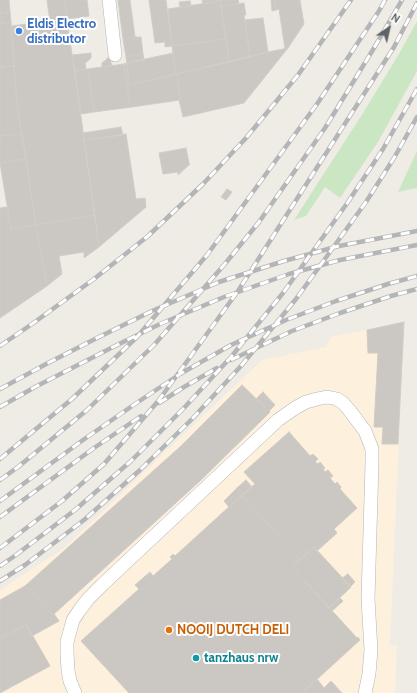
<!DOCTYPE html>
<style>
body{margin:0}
#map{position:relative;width:417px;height:693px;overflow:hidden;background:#efece6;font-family:Cabin,sans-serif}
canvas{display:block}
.north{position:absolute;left:369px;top:8px;width:40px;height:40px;-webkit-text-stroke:3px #fff;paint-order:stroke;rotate:34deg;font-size:11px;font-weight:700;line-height:16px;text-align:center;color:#5e6366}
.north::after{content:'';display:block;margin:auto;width:14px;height:18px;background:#5e6366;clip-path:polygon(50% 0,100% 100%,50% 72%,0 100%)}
</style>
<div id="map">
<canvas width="417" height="693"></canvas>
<div class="north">N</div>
</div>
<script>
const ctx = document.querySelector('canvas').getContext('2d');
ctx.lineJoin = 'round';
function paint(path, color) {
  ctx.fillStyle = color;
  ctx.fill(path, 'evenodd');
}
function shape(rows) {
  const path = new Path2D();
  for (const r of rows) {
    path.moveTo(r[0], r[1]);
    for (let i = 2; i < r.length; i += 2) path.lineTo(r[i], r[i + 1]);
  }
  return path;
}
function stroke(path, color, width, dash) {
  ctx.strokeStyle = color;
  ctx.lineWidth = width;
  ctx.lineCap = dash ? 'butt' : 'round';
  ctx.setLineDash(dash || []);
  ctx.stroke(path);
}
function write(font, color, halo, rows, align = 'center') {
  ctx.font = font + ' Cabin,sans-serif';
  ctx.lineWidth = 4;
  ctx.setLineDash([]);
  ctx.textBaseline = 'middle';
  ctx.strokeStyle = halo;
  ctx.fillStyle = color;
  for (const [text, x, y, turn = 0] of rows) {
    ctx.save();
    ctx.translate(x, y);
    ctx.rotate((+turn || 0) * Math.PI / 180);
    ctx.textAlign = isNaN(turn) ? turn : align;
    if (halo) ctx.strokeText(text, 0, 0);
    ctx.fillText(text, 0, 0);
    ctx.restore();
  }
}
paint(shape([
 [404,322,390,645,397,645,395,693,0,693,0,590,64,548,262,360,326,347,331,337]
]), '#fdf0dd');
paint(shape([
 [417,21,417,71,378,142,340,198,325,187,306,216,294,220,363,113,399,54],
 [417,151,417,188,398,192]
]), '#cae6c3');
const building = shape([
 [0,0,9,0,10,12,0,13,0,0],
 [47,0,65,0,67,19,50,22,47,0],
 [65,0,87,0,89,16,67,19,65,0],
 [118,0,130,0,135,37,123,39,118,0],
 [149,0,166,0,172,46,165,47,165,42,155,43,149,0],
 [202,0,220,0,220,1,203,4,202,0],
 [220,0,238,0,239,4,221,6,220,0],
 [271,0,275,0,276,10,272,11,271,0],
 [275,0,300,0,304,24,288,48,285,49,279,9,276,10,275,0],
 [190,1,191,6,180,7,179,2,190,1],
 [220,1,226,39,172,46,168,9,220,1],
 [244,3,246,15,244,15,250,57,229,62,221,6,244,3],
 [10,12,11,22,0,23,0,13,10,12],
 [263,18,268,52,250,57,245,20,263,18],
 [67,19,95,215,36,225,17,104,11,26,50,21,50,22,67,19],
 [11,22,14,66,0,67,0,23,11,22],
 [135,37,141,37,143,54,126,57,123,39,135,37],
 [226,39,229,62,176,74,172,46,226,39],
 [288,48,244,103,183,117,179,100,180,100,177,74,268,52,288,48],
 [91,53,91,58,88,61,85,63,86,69,75,71,72,55,91,53],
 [173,53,176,74,129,85,127,63,173,53],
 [143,54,144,60,127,63,126,57,143,54],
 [108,58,109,58,112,65,102,67,102,63,108,58],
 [127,63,129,85,177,74,180,100,132,107,129,99,124,64,127,63],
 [124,64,129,99,132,107,94,112,88,69,124,64],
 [14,66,17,104,22,134,0,136,0,67,14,66],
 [88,69,94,112,81,114,75,71,88,69],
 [121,127,123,135,84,140,83,133,121,127],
 [22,134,26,159,0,163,0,136,22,134],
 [126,134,136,199,145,198,146,207,99,247,84,140,126,134],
 [186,148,189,163,190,164,178,175,178,172,163,174,159,153,186,148],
 [26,159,36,225,11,229,0,163,26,159],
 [227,189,232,192,226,200,221,197,227,189],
 [7,207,11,229,36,225,47,286,0,318,0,208,7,207],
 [95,215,99,247,84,258,84,252,59,256,62,274,47,286,36,225,95,215],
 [404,322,398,444,382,444,383,427,374,427,378,353,368,353,367,330,404,322],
 [242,385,270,412,201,480,53,615,25,586,181,446,242,385],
 [263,392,275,405,269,411,256,399,263,392],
 [289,432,310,456,313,454,318,459,315,462,318,464,320,462,325,468,323,469,325,472,328,470,333,476,330,478,335,484,337,482,341,487,340,489,357,508,334,529,337,533,317,551,314,547,300,560,242,495,255,484,244,472,289,432],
 [246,480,252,487,243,495,237,488,246,480],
 [237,488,243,495,229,507,224,501,237,488],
 [242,495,300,560,292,567,357,638,358,637,360,640,302,693,129,693,81,641,139,589,135,585,150,572,153,576,172,559,170,557,173,554,175,556,242,495],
 [314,547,351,587,329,608,292,567,314,547],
 [348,574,355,582,350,587,342,578,348,574],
 [25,586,53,615,54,614,59,621,32,636,26,624,0,639,0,600,25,586],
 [340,598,343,601,332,611,329,608,340,598],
 [26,624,50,666,0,693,0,639,26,624],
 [317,679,324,688,331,681,342,693,302,693,317,679]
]);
paint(building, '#cbc7c3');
stroke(building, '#d4ccc4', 1);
const lane = shape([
 [109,0,115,55],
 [75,693,70,681,68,670,67,652,67,642,73,620,79,611,88,599,103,584,278,420,295,408,306,402,317,399,327,397,337,399,343,403,350,411,365,431,372,449,372,463,368,599,371,650,369,674,365,693]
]);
stroke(lane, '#b1b5b8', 14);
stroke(lane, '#fff', 13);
const rail = shape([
 [0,346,32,324,94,279,148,236,203,184,246,138,298,75,351,0],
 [231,360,292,331,340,313,391,296,417,289],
 [0,389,48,363,95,339,152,311,219,282,284,261,339,246,417,231],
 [159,403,184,387,217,368],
 [0,407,35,387,115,346,160,324,224,297,289,274,340,260,417,245],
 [0,459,72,399,137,337,207,255,317,104,379,11,385,0],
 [0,480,18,467,87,410,154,345,224,265,259,222,325,128,374,48,402,0],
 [0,501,83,440,135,404,180,374,231,345,286,320,336,301,388,284,417,276],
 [0,517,94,448,141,416],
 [0,548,62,501,104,464,159,400,238,291,394,47,417,3],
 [0,566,16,555,75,510,131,461,183,409,231,357,283,293,348,202,383,149,417,89],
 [0,581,25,565,84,520,140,470,192,419,241,366,296,299,366,202,394,158,417,117]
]);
stroke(rail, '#b4b5b6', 4.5);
stroke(rail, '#fff', 3, [9]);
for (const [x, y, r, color] of [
 [19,31,4,"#3f7fe0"],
 [169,630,4,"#e8710a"],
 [196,658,4,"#0f9aa8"]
]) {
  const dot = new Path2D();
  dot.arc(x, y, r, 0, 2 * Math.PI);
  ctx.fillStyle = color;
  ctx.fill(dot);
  stroke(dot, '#fff', 1.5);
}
write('bold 13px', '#366cbe', '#fff', [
 ["Eldis Electro",27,24],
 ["distributor",27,39]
], 'left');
write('bold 13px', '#c56008', '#fff', [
 ["NOOIJ DUTCH DELI",177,630]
], 'left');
write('bold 13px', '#0d838f', '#fff', [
 ["tanzhaus nrw",204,658]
], 'left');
</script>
